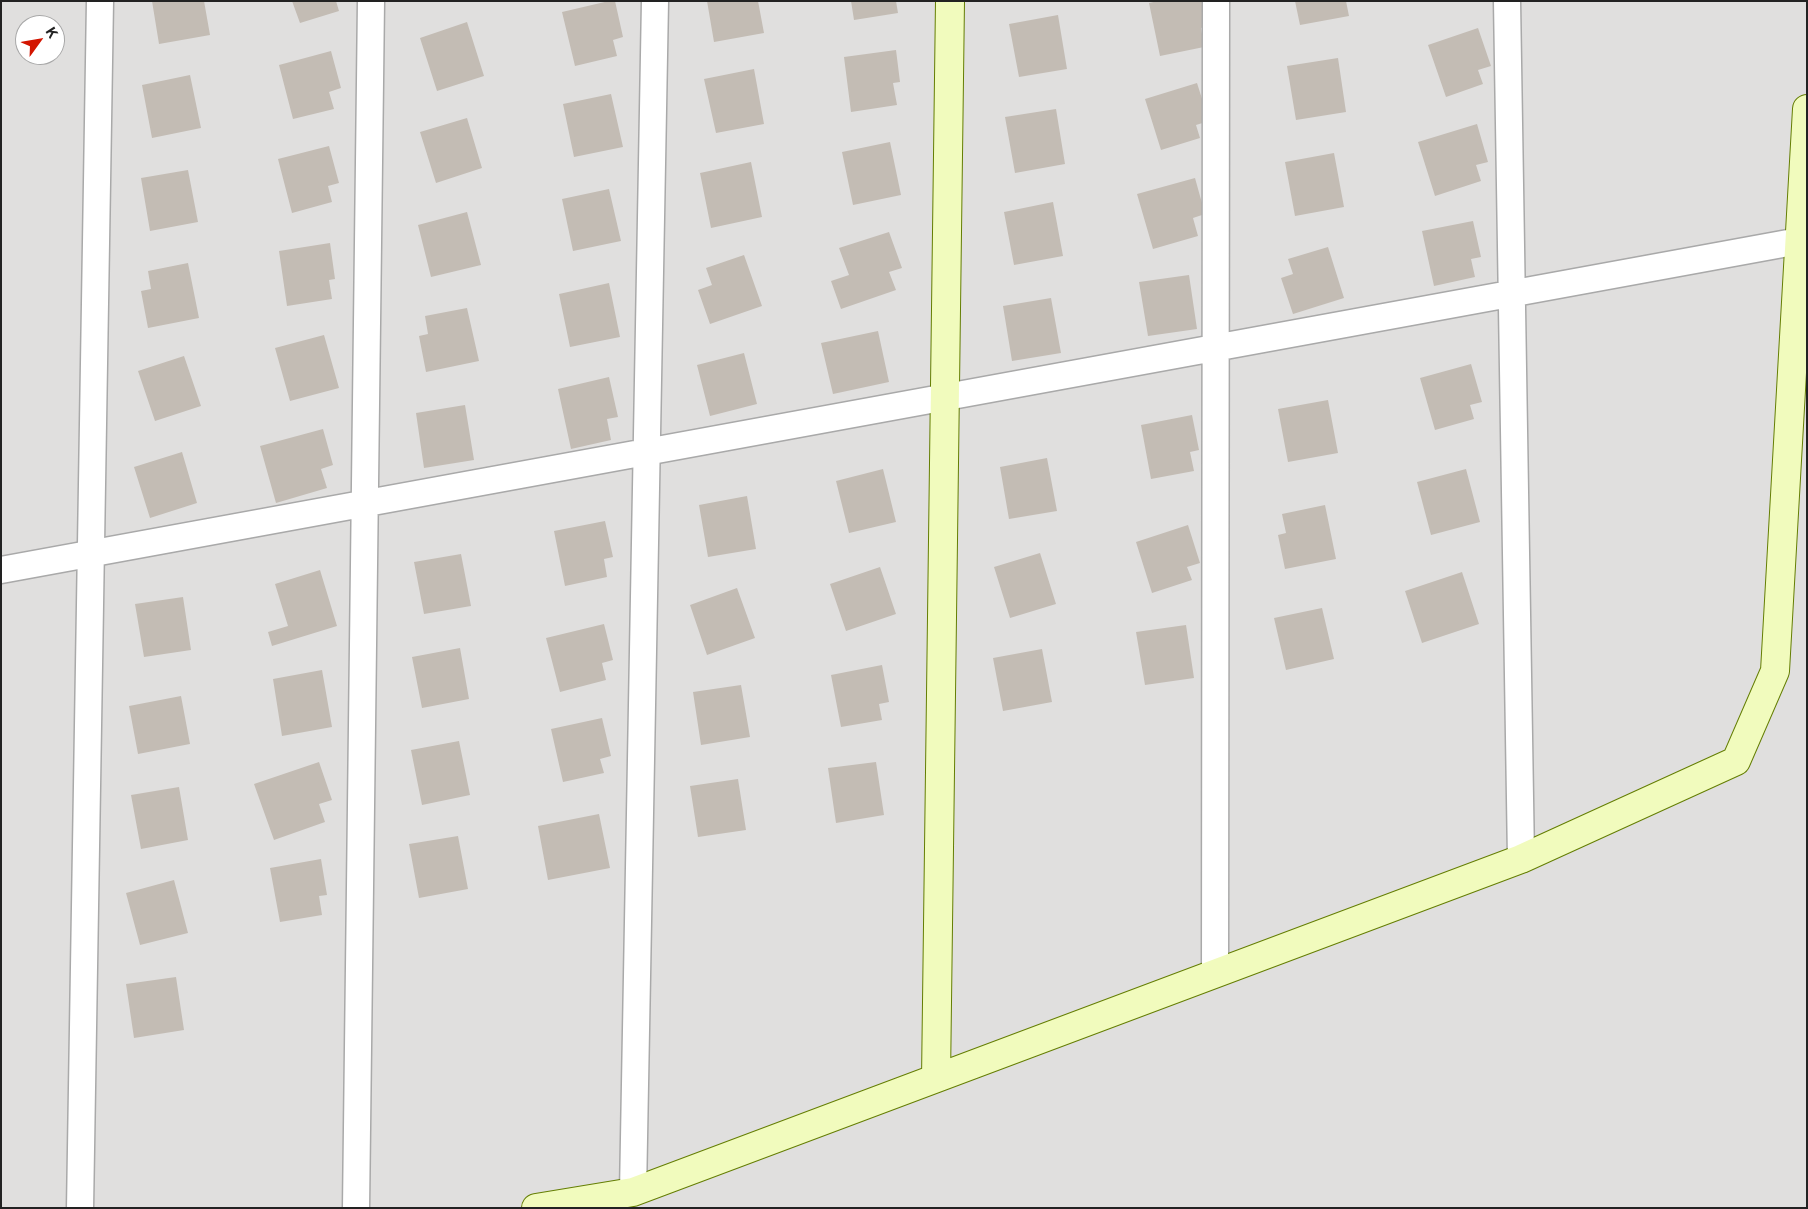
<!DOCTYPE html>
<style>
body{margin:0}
#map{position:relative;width:1808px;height:1209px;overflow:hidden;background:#f2f0e8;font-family:"Public Sans",sans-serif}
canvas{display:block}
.frame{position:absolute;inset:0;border:2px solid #222;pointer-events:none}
.north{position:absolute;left:15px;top:15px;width:50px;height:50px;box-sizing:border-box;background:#fff;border:1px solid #a7a7a7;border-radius:50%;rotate:58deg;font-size:14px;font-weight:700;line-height:20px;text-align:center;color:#222}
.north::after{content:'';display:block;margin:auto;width:18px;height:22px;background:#d31500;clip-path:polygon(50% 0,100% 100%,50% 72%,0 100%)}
</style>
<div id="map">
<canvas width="1808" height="1209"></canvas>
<div class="frame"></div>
<div class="north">K</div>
</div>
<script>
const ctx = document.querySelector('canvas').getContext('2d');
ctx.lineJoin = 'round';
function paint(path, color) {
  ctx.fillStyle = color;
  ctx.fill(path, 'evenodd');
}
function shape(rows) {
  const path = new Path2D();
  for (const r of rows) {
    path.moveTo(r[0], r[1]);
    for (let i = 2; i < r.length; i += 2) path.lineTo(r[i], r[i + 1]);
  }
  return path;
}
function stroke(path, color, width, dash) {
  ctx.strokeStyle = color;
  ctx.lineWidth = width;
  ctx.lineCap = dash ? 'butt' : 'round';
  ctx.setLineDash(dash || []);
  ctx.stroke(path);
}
paint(shape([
 [1,1,1807,1,1807,1208,1,1208],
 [25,25,55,25,55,55,25,55]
]), '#e0dfde');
paint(shape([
 [152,1,204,1,210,35,159,44],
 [292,1,336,1,339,11,300,23],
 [609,1,615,1,623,37,613,40,617,56,575,66,562,12],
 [707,1,758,1,764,33,714,42],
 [851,1,896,1,898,13,854,20],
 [1158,1,1203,1,1209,26,1201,28,1204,47,1160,56,1149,3],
 [1295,1,1346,1,1349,16,1300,25],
 [1058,15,1067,69,1019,77,1009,24],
 [467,22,484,76,437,91,420,38],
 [1478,28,1491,66,1478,70,1483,84,1446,97,1428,45],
 [896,50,900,82,893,83,897,105,851,112,844,57],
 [331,51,341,88,329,92,334,109,293,119,279,65],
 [1338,58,1346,112,1296,120,1287,66],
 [754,69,764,124,716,133,704,79],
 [190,75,201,128,152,138,142,85],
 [1197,83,1209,121,1196,125,1200,138,1161,150,1145,99],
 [611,94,623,147,574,157,563,104],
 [1056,109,1065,164,1015,173,1005,117],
 [467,118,482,168,436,183,420,132],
 [1477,124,1488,162,1476,165,1481,181,1435,196,1418,142],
 [890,142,901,195,853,205,842,152],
 [329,146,339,183,328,186,332,202,292,213,278,159],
 [1334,153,1344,207,1295,216,1285,162],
 [751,162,762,217,711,228,700,173],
 [188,170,198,222,150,231,141,178],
 [1195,178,1205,214,1193,218,1198,236,1153,249,1137,194],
 [609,189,621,241,573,251,562,199],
 [1053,202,1063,256,1014,265,1004,212],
 [467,212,481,265,431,277,418,225],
 [1473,221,1481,257,1471,259,1475,277,1434,286,1422,231],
 [889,232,902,268,889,272,896,290,841,309,831,281,849,275,839,248],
 [330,243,335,279,329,280,332,299,287,306,279,251],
 [1328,247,1344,298,1293,314,1281,278,1293,274,1288,259],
 [744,255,762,306,710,324,698,290,712,285,706,268],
 [188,263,199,318,148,328,141,291,151,289,148,271],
 [1189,275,1197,329,1148,336,1139,282],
 [609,283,620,337,570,347,559,294],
 [1051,298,1061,353,1012,361,1003,306],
 [467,308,479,361,426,372,419,336,428,334,425,316],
 [878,331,889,382,833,394,821,343],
 [324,335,339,388,290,401,275,348],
 [744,353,757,404,710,416,697,365],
 [184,356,201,406,155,421,138,371],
 [1471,364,1482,402,1470,405,1474,419,1435,430,1420,378],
 [609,377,618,417,607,419,611,440,571,449,558,389],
 [1328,400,1338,453,1288,462,1278,409],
 [465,405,474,460,424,468,416,413],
 [1192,415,1199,450,1190,452,1194,471,1151,479,1141,425],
 [323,429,333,465,321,469,327,488,276,503,260,446],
 [182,452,197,503,150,518,134,467],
 [1047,458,1057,511,1009,519,1000,467],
 [883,469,896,522,849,533,836,481],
 [1466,469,1480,522,1431,535,1417,482],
 [747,496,756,549,708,557,699,505],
 [1325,505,1336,559,1285,569,1278,535,1286,533,1282,514],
 [605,521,613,557,604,559,607,577,565,586,554,531],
 [1188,525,1200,563,1187,567,1192,580,1152,593,1136,542],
 [1040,553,1056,604,1010,618,994,567],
 [461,554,471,606,424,614,414,562],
 [880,567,896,614,846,631,830,584],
 [320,570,337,626,272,646,268,632,288,626,275,584],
 [1462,572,1479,624,1422,643,1405,591],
 [737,588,755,638,707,655,690,605],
 [183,597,191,650,144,657,135,604],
 [1322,608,1334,659,1286,670,1274,618],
 [604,624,613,660,602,663,606,680,560,692,546,638],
 [1186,625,1194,678,1145,685,1136,632],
 [460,648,469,699,422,708,412,657],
 [1042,649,1052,702,1003,711,993,658],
 [882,665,889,702,879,704,882,720,841,727,831,675],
 [322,670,332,727,282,736,273,679],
 [741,685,750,737,701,745,693,692],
 [181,696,190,744,138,754,129,706],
 [602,718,611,756,600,759,604,773,563,782,551,729],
 [459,741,470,795,422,805,411,750],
 [319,762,332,800,319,804,325,822,274,840,254,784],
 [876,762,884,815,836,823,828,768],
 [738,779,746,830,698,837,690,786],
 [179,787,188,840,141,849,131,795],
 [599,814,610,868,548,880,538,826],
 [458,836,468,889,419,898,409,844],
 [321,859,327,895,319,896,322,915,280,922,270,868],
 [174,880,188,933,140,945,126,893],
 [176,977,184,1030,134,1038,126,984]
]), '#c3bcb4');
const street = shape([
 [1507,1,1521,859],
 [1,570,1799,241],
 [1215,973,1216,1],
 [633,1192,655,1],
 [80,1208,100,1],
 [356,1208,371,1]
]);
const secondary = shape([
 [936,1078,950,1],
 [536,1208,633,1192,1521,859,1736,761,1775,671,1807,109]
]);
stroke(street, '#a9a9a9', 29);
stroke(secondary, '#647e03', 30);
stroke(street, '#fff', 26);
stroke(secondary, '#f1fbbd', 28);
</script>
